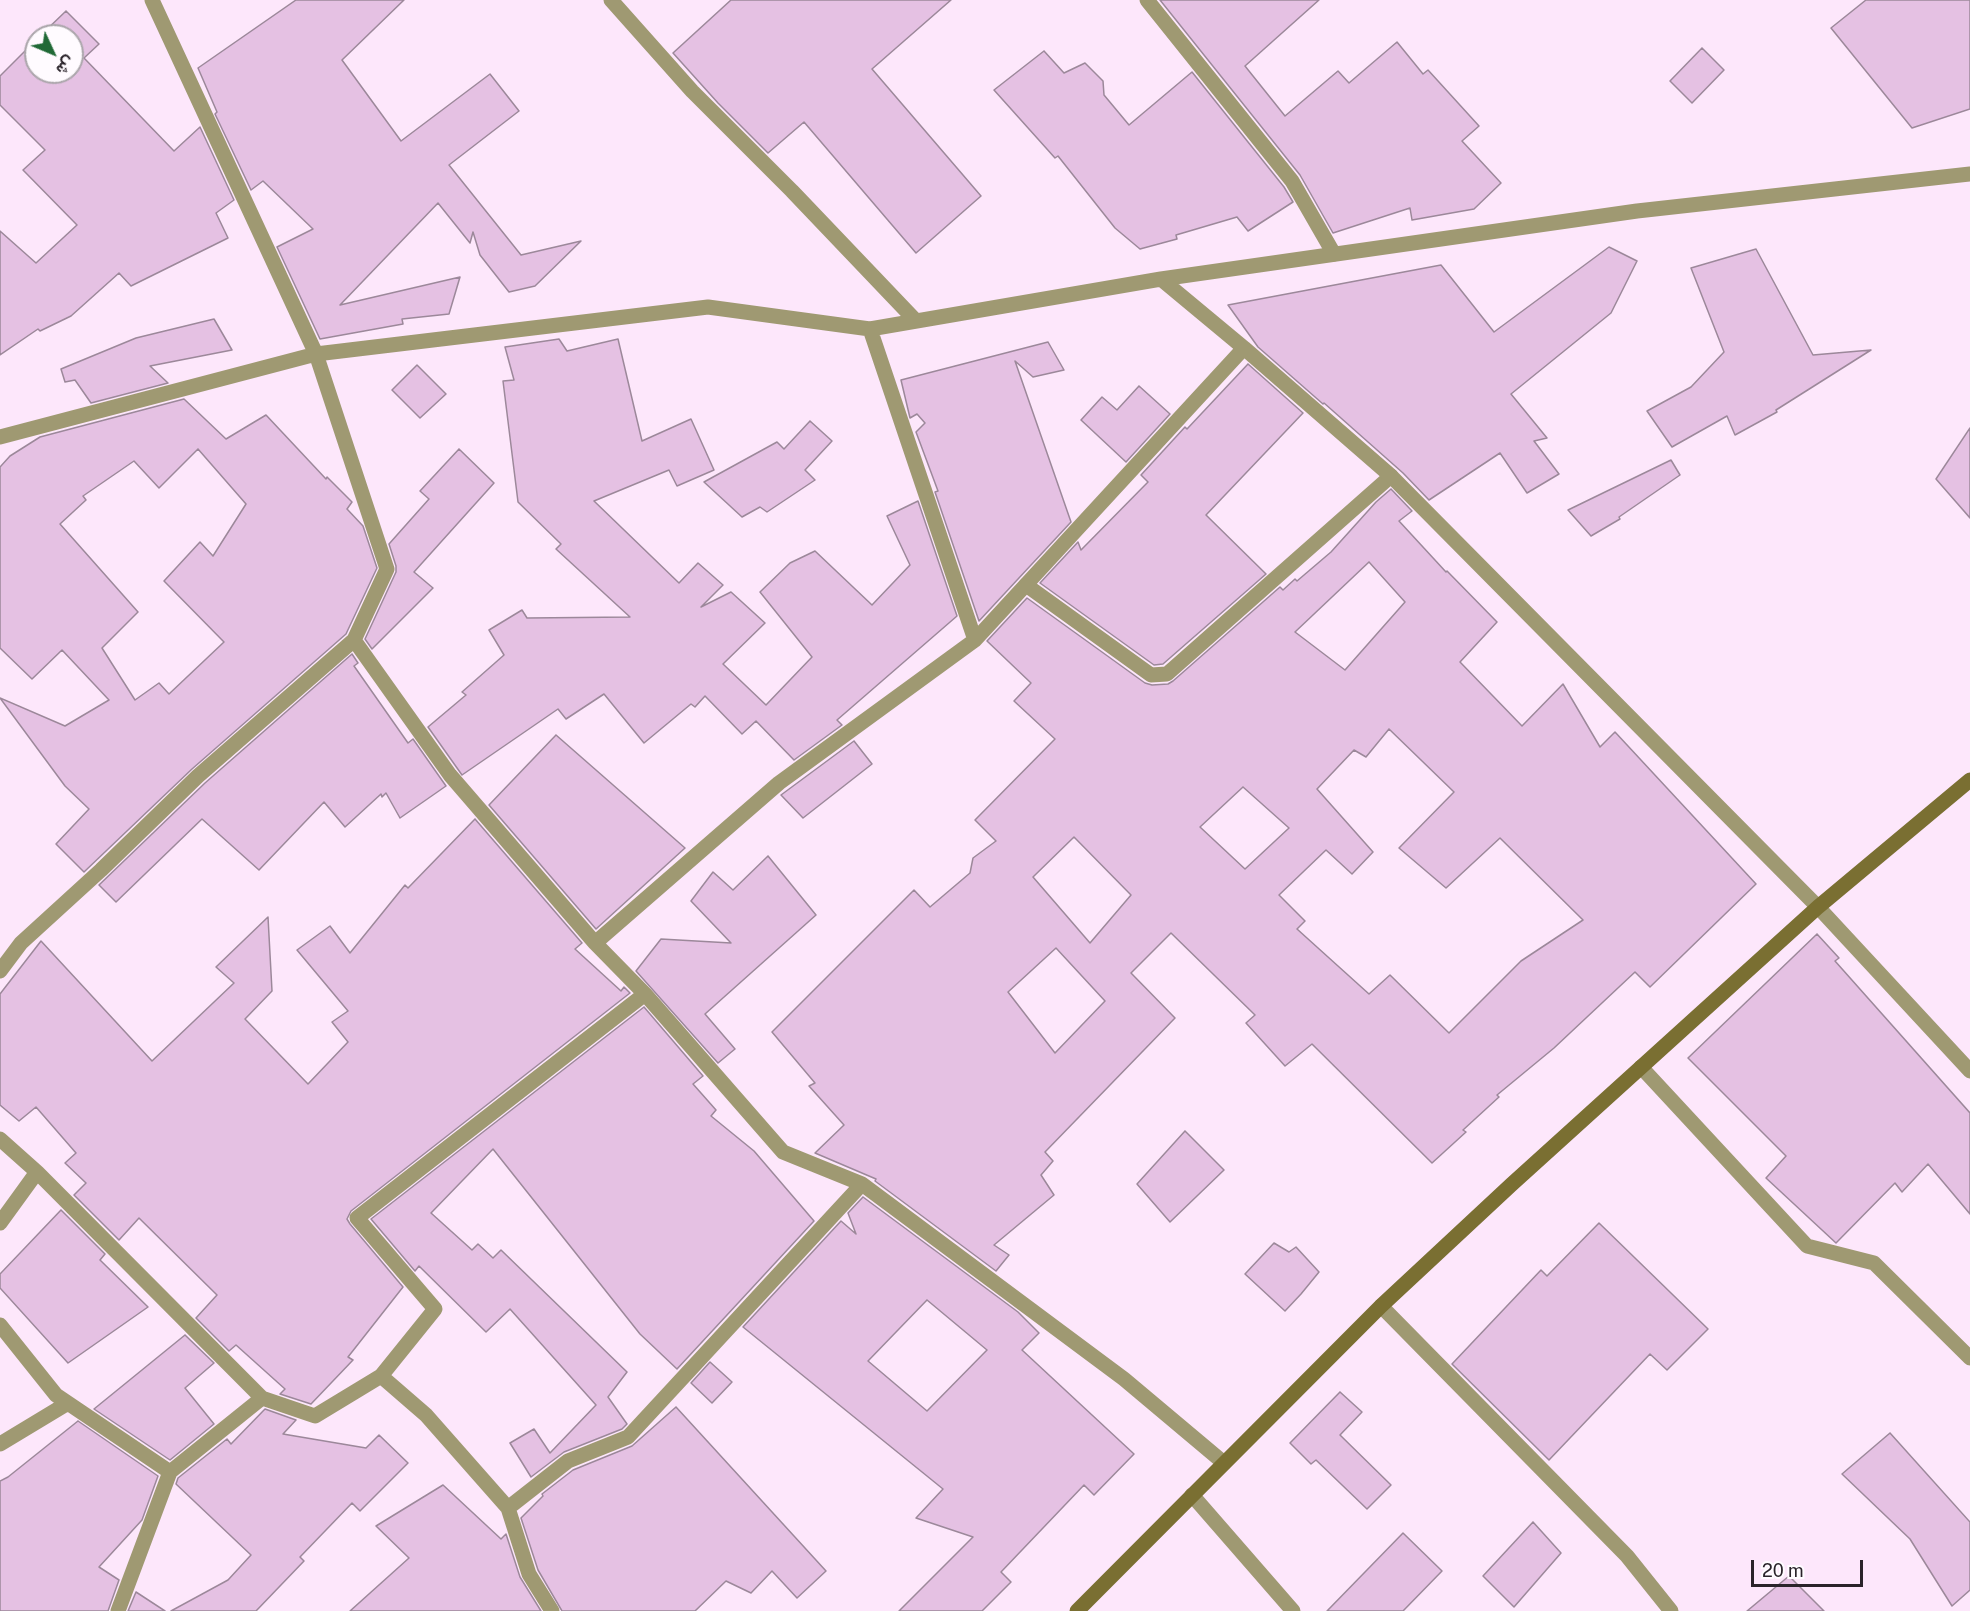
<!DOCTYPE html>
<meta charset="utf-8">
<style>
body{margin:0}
#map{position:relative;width:1970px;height:1611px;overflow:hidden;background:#fde7fb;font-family:"Public Sans",Vazirmatn,sans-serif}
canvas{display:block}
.north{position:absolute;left:24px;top:24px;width:60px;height:60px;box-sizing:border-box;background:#fffbff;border:2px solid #aaa5aa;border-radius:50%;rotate:134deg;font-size:16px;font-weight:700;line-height:24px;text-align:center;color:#2a232a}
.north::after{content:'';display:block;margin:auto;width:21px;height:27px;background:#206936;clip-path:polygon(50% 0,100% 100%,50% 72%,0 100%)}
.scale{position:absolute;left:1751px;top:1560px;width:112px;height:27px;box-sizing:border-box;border:3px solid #2a232a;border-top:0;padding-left:8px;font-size:18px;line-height:21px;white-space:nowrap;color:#2a232a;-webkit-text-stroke:4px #fffbff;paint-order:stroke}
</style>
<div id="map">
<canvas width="1970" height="1611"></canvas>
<div class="north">ش</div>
<div class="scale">20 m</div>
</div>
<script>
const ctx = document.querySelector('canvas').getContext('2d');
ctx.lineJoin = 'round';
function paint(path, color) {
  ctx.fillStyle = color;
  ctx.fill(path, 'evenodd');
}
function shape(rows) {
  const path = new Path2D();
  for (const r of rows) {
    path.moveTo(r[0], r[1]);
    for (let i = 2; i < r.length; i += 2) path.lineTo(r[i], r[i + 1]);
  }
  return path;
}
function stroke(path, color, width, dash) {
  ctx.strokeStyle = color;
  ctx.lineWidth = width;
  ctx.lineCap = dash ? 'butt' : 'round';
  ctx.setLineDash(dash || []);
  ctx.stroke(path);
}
const building = shape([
 [296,0,404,0,342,60,401,141,490,74,519,111,449,165,521,255,581,241,535,286,509,292,480,255,473,232,470,243,438,203,340,305,460,277,449,314,402,319,403,324,320,339,277,247,313,229,263,181,251,190,215,114,217,112,198,68,296,0],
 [731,0,951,0,872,69,981,196,916,253,804,122,768,153,718,103,673,53,731,0],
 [1160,0,1319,0,1245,66,1285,116,1338,71,1349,83,1397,42,1423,74,1428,70,1479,126,1462,141,1501,183,1474,209,1412,220,1410,208,1333,233,1300,175,1160,0],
 [1866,0,1970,0,1970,109,1912,128,1831,28,1866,0],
 [66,11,99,44,84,58,174,151,200,127,234,200,216,213,228,238,131,286,119,273,71,316,40,331,38,329,0,355,0,231,36,263,77,225,23,170,45,150,0,105,0,76,36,40,36,72,72,72,72,36,40,36,66,11],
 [1702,48,1724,70,1692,103,1670,81,1702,48],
 [1044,51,1064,73,1085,63,1103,81,1104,95,1129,125,1192,72,1284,187,1293,202,1248,231,1237,217,1176,235,1177,239,1140,249,1115,228,1058,156,1055,158,994,90,1044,51],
 [1609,247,1637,261,1611,313,1511,394,1547,438,1534,441,1559,474,1527,493,1500,453,1429,500,1403,473,1324,403,1323,404,1258,347,1228,305,1441,265,1494,332,1609,247],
 [1756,249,1813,355,1871,350,1776,410,1777,412,1735,435,1727,416,1672,447,1647,411,1691,387,1724,352,1691,268,1756,249],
 [214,319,232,350,150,366,168,383,91,403,75,380,65,382,61,369,136,338,214,319],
 [559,339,567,351,618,339,642,441,691,419,714,470,677,486,669,470,594,501,679,583,698,563,723,585,701,607,731,592,765,623,723,664,766,705,812,657,760,592,790,563,815,551,872,605,910,565,887,516,918,501,957,616,837,720,842,725,794,760,756,721,742,734,705,696,695,707,691,704,644,743,604,694,566,719,558,709,462,775,428,727,466,695,462,692,504,655,489,630,522,610,527,618,630,617,556,549,561,544,518,502,503,381,514,380,505,347,559,339],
 [1048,342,1064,370,1033,377,1015,361,1071,522,979,621,935,492,938,491,916,432,925,423,917,414,910,418,901,380,1048,342],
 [1248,364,1303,413,1206,515,1266,574,1163,664,1154,665,1040,583,1078,542,1081,550,1148,482,1141,475,1185,427,1187,429,1248,364],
 [417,365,446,394,420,418,392,390,417,365],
 [1139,386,1170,414,1126,462,1081,420,1102,397,1117,410,1139,386],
 [184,399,226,439,266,415,326,479,327,477,352,502,347,509,363,526,377,568,346,634,192,769,84,872,56,844,89,809,65,786,0,698,65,726,109,700,62,650,32,679,0,648,0,467,10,456,40,437,184,399],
 [198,449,246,504,213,556,200,542,164,581,224,642,169,694,159,683,135,700,102,648,138,612,60,524,86,500,83,496,134,461,159,488,198,449],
 [810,421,832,441,805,470,815,480,767,512,760,507,742,517,704,482,777,442,784,449,810,421],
 [1970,428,1970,518,1936,479,1970,428],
 [459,449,494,483,414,572,433,588,372,649,365,639,396,572,396,566,389,544,429,499,420,491,459,449],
 [1671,460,1680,475,1619,517,1620,519,1591,536,1568,510,1671,460],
 [1391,489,1412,511,1399,521,1446,572,1447,571,1497,622,1460,662,1522,726,1563,684,1600,747,1615,732,1756,884,1650,987,1635,972,1554,1048,1497,1095,1499,1097,1463,1130,1466,1132,1432,1163,1312,1044,1285,1066,1246,1023,1255,1015,1171,933,1131,973,1175,1018,1045,1152,1053,1161,1041,1175,1054,1195,994,1245,1009,1255,996,1271,875,1181,876,1179,815,1153,844,1125,809,1086,815,1083,772,1032,914,890,930,907,970,873,973,858,996,841,975,820,1055,739,1014,701,1031,683,987,641,1027,598,1145,683,1152,685,1168,684,1173,681,1280,587,1283,590,1295,579,1297,581,1331,552,1376,502,1391,489],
 [1369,562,1405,602,1345,670,1295,632,1369,562],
 [1389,729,1454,792,1399,848,1446,888,1500,838,1583,920,1521,961,1449,1033,1390,975,1369,994,1297,929,1305,921,1279,895,1326,850,1352,874,1373,852,1317,789,1354,750,1366,757,1389,729],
 [1243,787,1289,828,1245,869,1200,827,1243,787],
 [1074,837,1131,895,1090,943,1033,877,1074,837],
 [1056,948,1105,1001,1055,1053,1008,992,1056,948],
 [352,654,358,663,354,666,408,743,413,739,446,786,400,818,386,793,382,797,381,794,345,827,324,802,259,870,202,819,116,902,99,885,205,783,352,654],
 [556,735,685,848,596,929,489,805,556,735],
 [854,741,872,764,803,818,781,795,854,741],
 [475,819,582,943,575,949,621,991,624,987,630,993,351,1211,347,1219,350,1224,403,1287,348,1357,353,1360,311,1404,280,1394,285,1389,236,1345,229,1351,196,1318,217,1295,139,1218,119,1240,74,1195,86,1183,65,1163,76,1153,36,1107,19,1121,0,1105,0,994,41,941,152,1061,234,983,216,967,268,917,272,991,245,1019,308,1084,348,1042,332,1022,348,1011,297,950,330,926,350,953,405,885,408,888,475,819],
 [768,856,816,915,705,1014,735,1049,718,1063,636,971,661,939,731,943,691,901,713,872,733,890,768,856],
 [1817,934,1839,958,1835,961,1970,1113,1970,1214,1928,1164,1902,1192,1895,1183,1836,1243,1766,1178,1786,1156,1688,1058,1817,934],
 [644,1007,703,1076,693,1084,716,1110,711,1116,754,1151,814,1221,677,1369,640,1334,493,1149,431,1213,472,1250,478,1244,493,1258,501,1250,627,1372,608,1397,627,1424,622,1429,564,1452,531,1477,510,1443,534,1429,550,1453,596,1405,510,1309,486,1332,419,1266,415,1271,371,1219,644,1007],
 [1185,1131,1224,1170,1170,1222,1137,1184,1185,1131],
 [863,1197,1018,1312,1039,1333,1022,1350,1134,1454,1094,1495,1084,1485,1001,1572,1011,1582,982,1611,899,1611,973,1537,916,1518,943,1489,743,1327,841,1221,856,1234,848,1213,863,1197],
 [927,1300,987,1350,927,1411,868,1361,927,1300],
 [61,1210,105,1254,100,1260,148,1307,68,1363,0,1288,0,1274,61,1210],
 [1599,1223,1708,1329,1667,1370,1650,1354,1549,1460,1452,1364,1541,1270,1547,1276,1599,1223],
 [1274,1243,1289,1252,1296,1247,1319,1272,1301,1294,1285,1311,1245,1274,1274,1243],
 [185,1335,214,1363,185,1388,214,1424,170,1460,94,1409,185,1335],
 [710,1362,732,1382,712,1403,691,1383,710,1362],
 [1340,1392,1362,1412,1340,1435,1391,1485,1367,1509,1316,1460,1311,1464,1290,1443,1340,1392],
 [676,1407,826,1571,797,1598,772,1571,751,1593,726,1581,695,1611,562,1611,538,1570,521,1518,543,1496,542,1494,573,1470,632,1446,676,1407],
 [265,1409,296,1420,283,1434,366,1448,379,1435,408,1463,360,1511,352,1503,300,1557,304,1561,256,1611,171,1611,228,1580,251,1555,176,1484,178,1478,227,1439,231,1444,265,1409],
 [78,1421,158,1476,142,1520,99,1567,119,1580,108,1611,0,1611,0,1481,8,1477,78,1421],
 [1890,1433,1970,1522,1970,1590,1952,1606,1910,1539,1842,1474,1890,1433],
 [443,1485,501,1539,506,1534,520,1577,541,1611,350,1611,409,1558,376,1526,443,1485],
 [1533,1522,1561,1553,1514,1607,1483,1576,1533,1522],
 [1403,1533,1442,1571,1403,1611,1327,1611,1403,1533],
 [1789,1576,1824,1611,1747,1611,1789,1576],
 [136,1592,165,1611,128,1611,136,1592]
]);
paint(building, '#e5c1e3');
stroke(building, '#9c889a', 1.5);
stroke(shape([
 [1147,0,1292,181,1334,254],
 [1026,585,1151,675,1167,674,1391,476]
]), '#9f9972', 15);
stroke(shape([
 [152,0,316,354,387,569,354,640,450,775,595,943,645,994,783,1152,862,1184,1124,1379,1224,1463],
 [611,0,692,91,792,191,916,321],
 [1161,279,1244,348,1391,476,1818,907,1970,1071],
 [870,329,975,640],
 [0,437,316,354,708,307,870,329,1161,279,1637,211,1970,174],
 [595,943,779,783,975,640,1244,348],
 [0,971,21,943,101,870,198,776,354,640],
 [1641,1067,1807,1246,1874,1263,1970,1358],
 [0,1139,37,1172,262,1398,315,1416,381,1376,426,1415,508,1508,529,1574,552,1611],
 [0,1223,37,1172],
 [1381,1306,1627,1556,1671,1611],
 [0,1325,56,1395,170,1472,262,1398],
 [381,1376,435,1309,357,1218,645,994],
 [0,1444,68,1403],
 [1192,1495,1293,1611],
 [508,1508,568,1461,628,1437,862,1184],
 [118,1611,170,1472]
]), '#9f9972', 15);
stroke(shape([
 [1077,1611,1381,1306,1512,1184,1818,907,1970,780]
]), '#7a6f32', 15);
</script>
